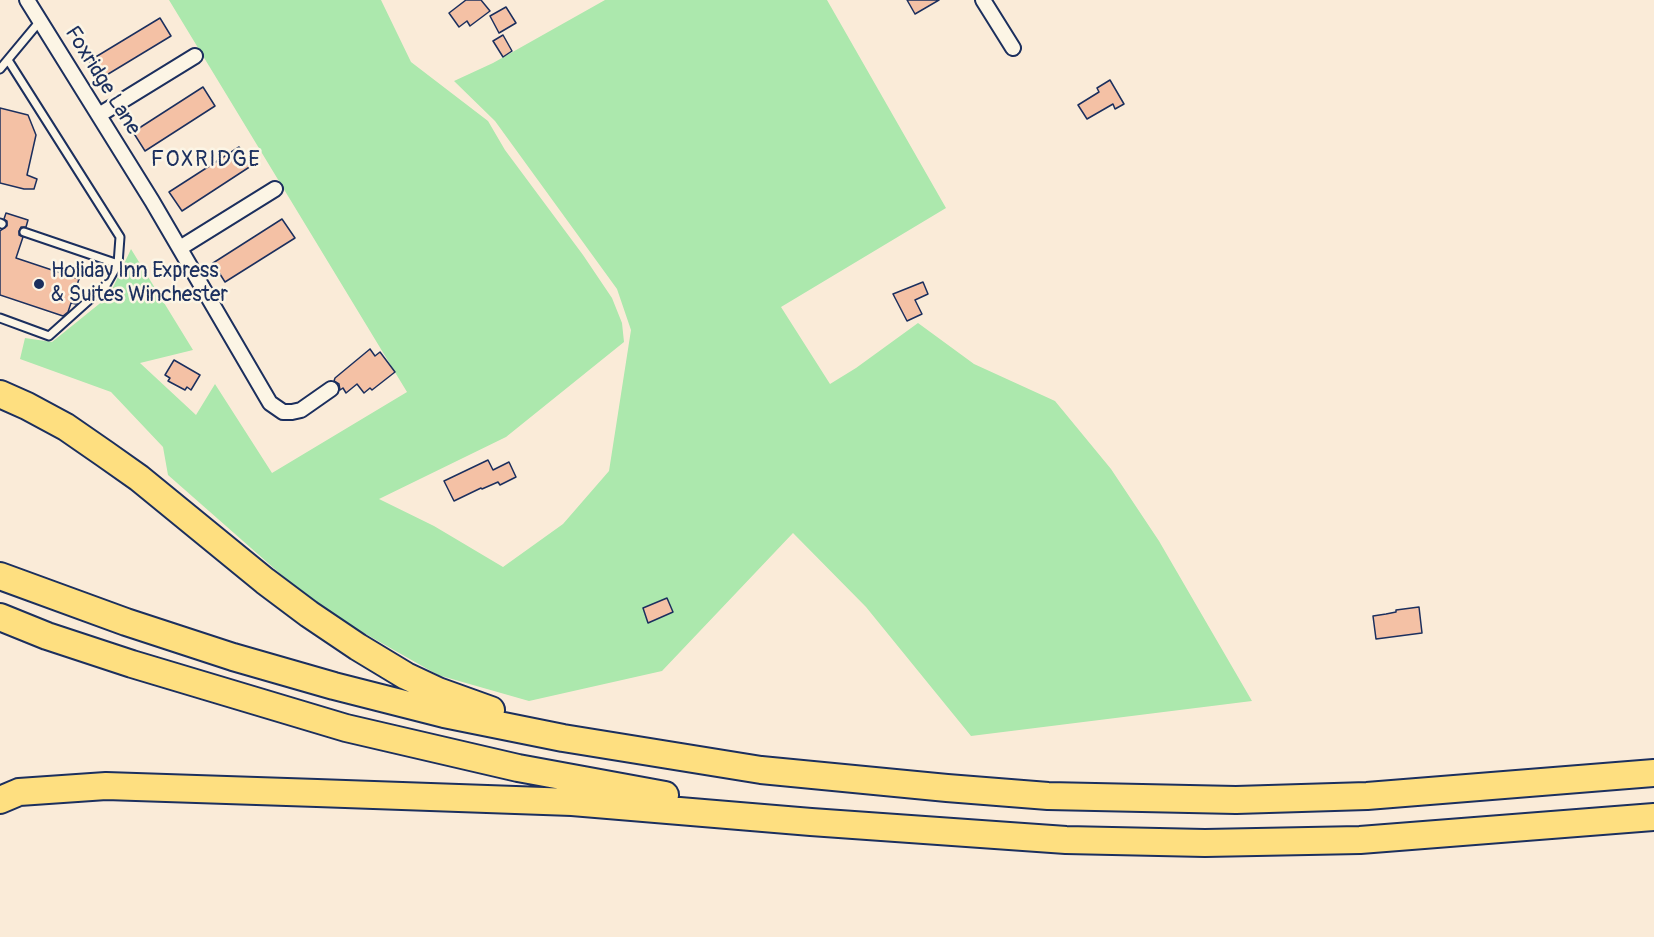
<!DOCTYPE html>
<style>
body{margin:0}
canvas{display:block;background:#faebd8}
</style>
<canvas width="1654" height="937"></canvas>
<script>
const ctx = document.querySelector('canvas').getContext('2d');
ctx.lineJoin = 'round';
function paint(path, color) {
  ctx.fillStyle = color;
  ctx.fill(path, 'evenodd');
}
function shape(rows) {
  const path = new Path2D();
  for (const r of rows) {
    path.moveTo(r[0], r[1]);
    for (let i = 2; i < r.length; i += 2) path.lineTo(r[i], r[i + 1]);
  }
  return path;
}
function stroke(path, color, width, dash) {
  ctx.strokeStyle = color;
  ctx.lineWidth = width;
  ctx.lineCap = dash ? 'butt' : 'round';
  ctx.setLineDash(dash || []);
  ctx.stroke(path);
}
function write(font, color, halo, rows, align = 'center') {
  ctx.font = font + ' Pangolin,sans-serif';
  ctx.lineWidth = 5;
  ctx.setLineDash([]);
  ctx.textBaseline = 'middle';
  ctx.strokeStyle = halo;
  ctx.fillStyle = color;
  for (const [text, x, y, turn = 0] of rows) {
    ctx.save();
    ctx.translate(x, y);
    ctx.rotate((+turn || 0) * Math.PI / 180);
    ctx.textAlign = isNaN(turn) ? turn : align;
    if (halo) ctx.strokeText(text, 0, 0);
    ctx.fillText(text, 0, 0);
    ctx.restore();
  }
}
paint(shape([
 [169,0,381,0,411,62,488,121,505,150,583,255,612,298,622,323,624,342,506,437,379,499,434,526,503,567,563,524,609,471,631,330,617,289,495,121,454,81,493,63,605,0,827,0,946,208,781,307,830,384,856,368,918,323,974,364,1055,401,1111,469,1159,541,1252,701,971,736,866,607,793,533,662,671,529,701,438,675,318,607,168,475,163,447,111,392,20,359,25,338,52,342,109,296,131,249,193,350,140,363,196,415,215,384,272,473,407,392]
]), '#ace8ad');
const building = shape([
 [466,0,481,0,490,11,470,26,467,21,459,27,449,13,466,0],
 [907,0,939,0,915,14,907,0],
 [506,7,516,23,499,33,490,16,506,7],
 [160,18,171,36,100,79,89,61,160,18],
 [503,35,512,51,503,57,493,41,503,35],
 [1110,80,1124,104,1115,109,1113,104,1087,119,1078,105,1099,92,1097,88,1110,80],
 [203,87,215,106,145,151,133,132,203,87],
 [0,108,28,115,36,135,27,175,37,179,34,189,24,189,0,183,0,108],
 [239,147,251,166,182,211,169,192,239,147],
 [6,213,28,220,26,227,21,227,19,231,19,235,23,237,16,258,79,279,76,288,86,292,84,297,76,304,71,303,68,312,63,316,0,295,0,231,7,226,7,221,4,219,6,213],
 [282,219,295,238,225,282,213,263,282,219],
 [923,282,928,294,915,300,922,314,907,321,893,294,923,282],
 [370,349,375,356,380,352,395,372,372,390,370,388,364,393,357,384,346,393,343,388,340,390,339,384,334,381,335,378,370,349],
 [174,360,200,375,191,390,187,387,185,390,168,381,170,378,165,375,174,360],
 [488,460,493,470,509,462,516,477,500,485,498,482,482,489,481,488,454,501,444,481,488,460],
 [667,598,673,612,648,623,643,608,667,598],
 [1419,607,1422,633,1376,639,1373,616,1386,614,1396,612,1396,610,1419,607]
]);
paint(building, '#f4c1a5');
stroke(building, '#1b2f5e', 1.5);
const service = shape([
 [0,69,40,21],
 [0,223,2,224],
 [24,232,118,264],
 [0,318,49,336,106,285,118,264,120,237,8,60]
]);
const minor = shape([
 [27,0,152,201,270,403,283,412,292,412,301,410,331,389],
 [983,0,1013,48],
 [99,115,195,56],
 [180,248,275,189]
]);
const motorway = shape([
 [0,394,27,406,66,427,105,454,139,478,265,581,309,614,358,647,406,676,438,691,491,710],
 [0,576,126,622,233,657,334,686,444,714,563,738,761,770,947,788,1048,796,1236,800,1367,796,1654,773],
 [0,617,47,636,132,664,346,728,518,768,665,795],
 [0,800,19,792,106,786,317,793,572,802,811,822,1066,840,1205,843,1360,840,1654,817]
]);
stroke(service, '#1b2f5e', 11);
stroke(minor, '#1b2f5e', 18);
stroke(motorway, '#1b2f5e', 30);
stroke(service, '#fcf5e5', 7);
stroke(minor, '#fcf5e5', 14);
stroke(motorway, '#fedf80', 26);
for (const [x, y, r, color] of [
 [39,284,6,"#1b2f5e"]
]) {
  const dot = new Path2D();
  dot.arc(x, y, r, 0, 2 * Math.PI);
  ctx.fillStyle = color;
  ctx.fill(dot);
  stroke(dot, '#fcf5e5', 2);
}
write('21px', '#1b2f5e', '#fcf5e5', [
 ["Foxridge Lane",102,81,58]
]);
write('21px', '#1b2f5e', '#fcf5e5', [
 ["Holiday Inn Express",51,272],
 ["& Suites Winchester",51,296]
], 'left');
ctx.letterSpacing = '1.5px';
write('22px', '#1b2f5e', '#fcf5e5', [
 ["FOXRIDGE",206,160]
]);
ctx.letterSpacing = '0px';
</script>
